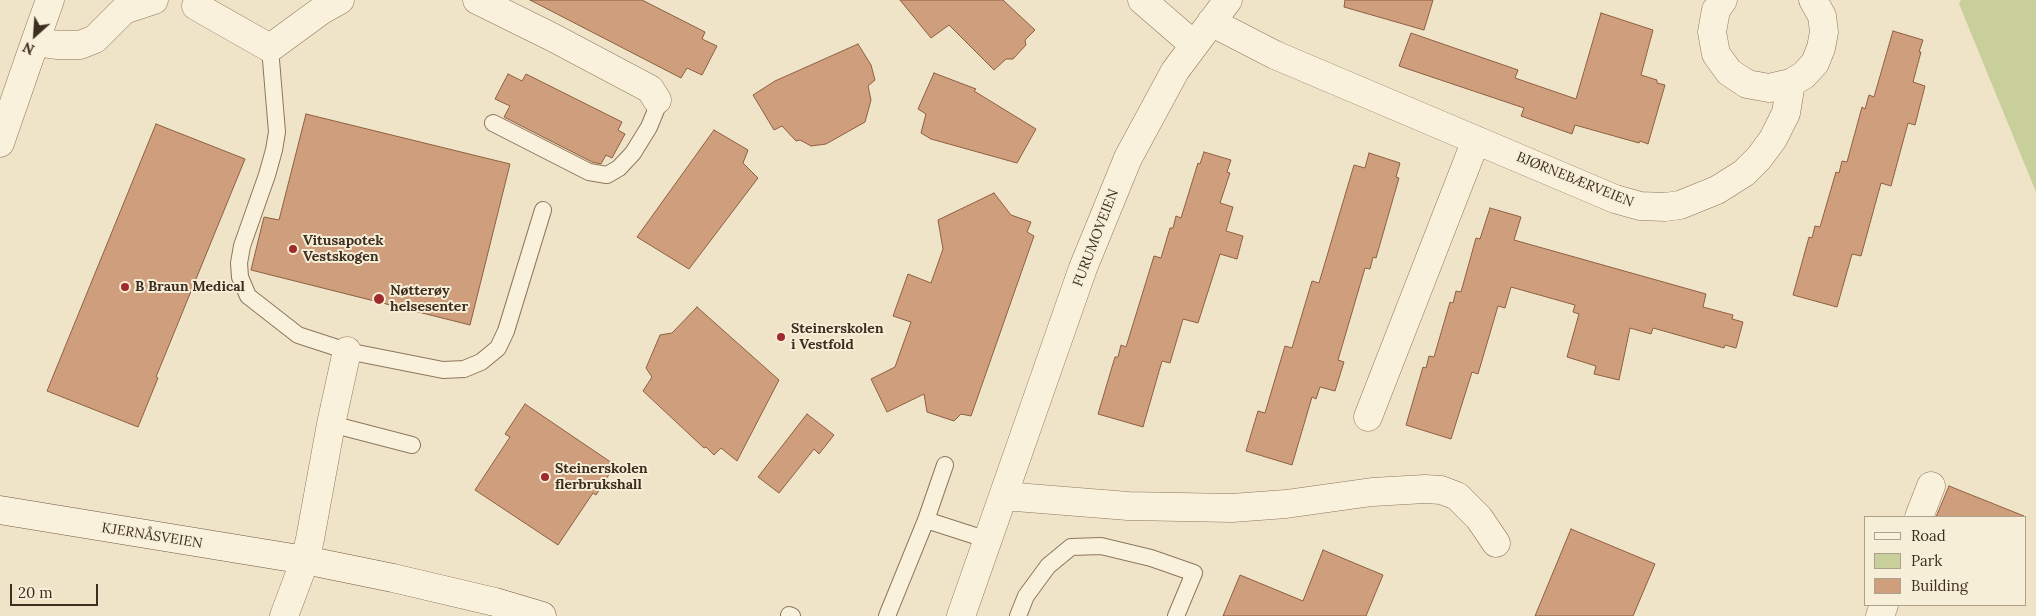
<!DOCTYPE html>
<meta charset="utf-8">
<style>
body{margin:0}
#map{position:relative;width:2036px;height:616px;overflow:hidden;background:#f0e4c8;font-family:Lora,serif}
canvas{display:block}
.legend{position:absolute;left:1864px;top:516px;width:162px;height:90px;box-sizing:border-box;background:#f7eed8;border:1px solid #ada18e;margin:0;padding:6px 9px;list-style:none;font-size:15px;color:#3d2e20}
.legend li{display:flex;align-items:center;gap:10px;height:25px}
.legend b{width:25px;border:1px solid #ada18e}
.north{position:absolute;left:10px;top:10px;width:50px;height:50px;-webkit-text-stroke:4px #f7eed8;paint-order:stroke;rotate:206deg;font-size:14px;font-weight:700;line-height:20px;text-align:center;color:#3d2e20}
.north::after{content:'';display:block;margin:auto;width:18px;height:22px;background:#3d2e20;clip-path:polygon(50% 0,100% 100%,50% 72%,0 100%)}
.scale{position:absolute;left:10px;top:584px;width:88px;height:22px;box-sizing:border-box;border:2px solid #3d2e20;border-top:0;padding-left:6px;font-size:15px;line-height:18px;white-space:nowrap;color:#3d2e20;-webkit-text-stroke:4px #f7eed8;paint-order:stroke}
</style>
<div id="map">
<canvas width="2036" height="616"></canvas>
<ul class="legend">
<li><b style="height:6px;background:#faf1dc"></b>Road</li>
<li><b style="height:14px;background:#c9cf9b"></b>Park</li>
<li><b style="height:14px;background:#cf9f7d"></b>Building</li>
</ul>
<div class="north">N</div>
<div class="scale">20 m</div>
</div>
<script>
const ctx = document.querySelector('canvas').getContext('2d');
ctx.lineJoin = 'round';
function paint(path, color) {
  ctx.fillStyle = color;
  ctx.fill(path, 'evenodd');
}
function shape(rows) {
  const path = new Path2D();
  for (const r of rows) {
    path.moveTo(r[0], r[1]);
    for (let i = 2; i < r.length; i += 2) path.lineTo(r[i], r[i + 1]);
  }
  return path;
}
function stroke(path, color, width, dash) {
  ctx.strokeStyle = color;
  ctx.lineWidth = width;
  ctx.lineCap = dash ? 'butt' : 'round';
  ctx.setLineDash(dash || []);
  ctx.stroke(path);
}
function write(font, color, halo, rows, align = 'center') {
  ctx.font = font + ' Lora,serif';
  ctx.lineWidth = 4;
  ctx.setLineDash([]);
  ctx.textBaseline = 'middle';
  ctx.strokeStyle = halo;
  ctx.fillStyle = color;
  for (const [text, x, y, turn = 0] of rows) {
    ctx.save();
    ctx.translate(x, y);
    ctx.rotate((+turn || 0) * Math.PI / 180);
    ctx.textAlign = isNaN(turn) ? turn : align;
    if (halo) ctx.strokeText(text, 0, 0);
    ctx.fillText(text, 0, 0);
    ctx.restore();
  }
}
paint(shape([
 [1961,0,2036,0,2036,192,1959,4]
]), '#c9cf9b');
const building = shape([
 [530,0,642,0,705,32,702,39,717,46,702,75,687,68,681,78,530,0],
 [900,0,1003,0,1035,30,1025,40,1026,45,1013,59,1006,59,994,70,949,25,931,38,900,0],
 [1345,0,1433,0,1424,30,1344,7,1345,0],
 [1601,13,1653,30,1641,75,1657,80,1657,83,1665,85,1648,144,1640,141,1639,143,1575,125,1572,134,1521,116,1524,108,1399,66,1411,33,1518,70,1515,78,1576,99,1601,13],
 [1893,31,1923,40,1919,52,1921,52,1913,82,1925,86,1915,125,1908,123,1891,186,1881,183,1861,256,1852,254,1837,307,1793,295,1809,237,1812,238,1815,226,1820,227,1836,172,1839,173,1842,161,1847,162,1862,107,1865,109,1869,95,1874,97,1893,31],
 [858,44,871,65,875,80,868,86,871,100,865,122,826,144,811,146,800,140,796,141,782,126,774,130,753,95,775,81,858,44],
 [934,73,976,89,974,91,1036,129,1017,163,931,139,921,133,926,114,918,109,934,73],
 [508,74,522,81,526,74,622,122,618,130,625,134,612,158,606,155,601,164,592,162,504,117,510,106,495,99,508,74],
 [306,114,510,164,470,325,251,270,264,217,279,220,306,114],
 [156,124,245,159,156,377,158,378,138,427,47,391,156,124],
 [714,130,748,150,743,163,758,178,689,269,637,237,714,130],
 [1204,152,1231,160,1227,172,1230,173,1220,203,1233,207,1226,231,1243,236,1237,259,1220,254,1198,323,1183,319,1170,363,1162,361,1143,427,1098,414,1115,357,1118,357,1121,345,1126,347,1154,256,1161,258,1170,228,1173,228,1176,216,1181,218,1198,163,1200,164,1204,152],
 [1369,153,1400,163,1396,177,1399,178,1376,258,1373,257,1370,269,1365,268,1338,360,1344,362,1335,391,1320,387,1316,399,1312,397,1292,465,1246,451,1258,411,1265,413,1285,346,1292,348,1312,281,1319,283,1354,165,1365,168,1369,153],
 [994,193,1011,215,1031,222,1027,232,1034,236,971,416,961,414,954,421,927,412,924,394,887,412,871,379,895,367,911,322,893,316,908,274,931,283,943,249,938,220,994,193],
 [1490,208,1521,217,1514,240,1706,294,1703,307,1733,315,1732,319,1743,322,1736,348,1725,345,1724,348,1653,328,1651,334,1630,328,1619,380,1594,374,1596,366,1567,357,1579,314,1573,312,1575,305,1511,287,1505,308,1498,306,1478,374,1472,372,1451,439,1406,425,1423,367,1426,368,1429,356,1434,357,1450,302,1453,303,1456,291,1461,292,1476,238,1480,239,1490,208],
 [697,307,779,380,737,461,721,448,714,455,706,447,704,448,643,391,652,377,646,368,660,335,672,333,697,307],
 [525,404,615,465,596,495,593,493,558,545,475,490,510,437,505,434,525,404],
 [807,414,834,435,819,454,814,449,779,493,758,477,807,414],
 [1949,486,2024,516,2024,517,1936,517,1949,486],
 [1571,529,1655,564,1633,616,1535,616,1571,529],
 [1323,550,1383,575,1366,616,1223,616,1240,575,1303,601,1323,550]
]);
paint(building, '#cf9f7d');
stroke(building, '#8d5f41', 1);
const service = shape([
 [270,48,277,132,274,150,267,175,242,246,239,263,240,277,248,296,298,335,347,351,443,370,464,369,481,362,498,348,506,331,543,210],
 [493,123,589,172,607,175,619,168,633,153,649,127,656,110,657,100],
 [331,424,412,445],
 [926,520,988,540],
 [789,615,792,616],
 [887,616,926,520,945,465],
 [1018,616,1026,596,1048,566,1071,547,1101,546,1151,558,1194,573,1176,616]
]);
const minor = shape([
 [477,0,552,37,650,89,657,100],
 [1142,0,1194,45],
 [1723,0,1716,10,1712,32,1716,54,1729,72,1747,84,1769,88,1791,83,1804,75,1815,63,1821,48,1824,32,1822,16,1813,0],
 [196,6,270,48,322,10,340,0],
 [1211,22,1275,55,1615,199,1640,206,1665,207,1680,205,1717,190,1744,173,1759,158,1773,139,1786,113,1791,83],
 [35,42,50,0],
 [0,143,35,42,58,45,80,45,95,39,124,10,154,0],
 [1368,417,1476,140],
 [1003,496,1128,506,1232,508,1286,504,1372,492,1425,489,1441,490,1457,496,1479,518,1496,543],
 [1919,517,1931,486],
 [284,616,305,560,310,539,331,424,347,351],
 [961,616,1083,268,1128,158,1175,71,1228,0],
 [1880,616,1884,605]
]);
const secondary = shape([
 [0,510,305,560,393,578,495,602,542,616]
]);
stroke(service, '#8d765c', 18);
stroke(minor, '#8d765c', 29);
stroke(secondary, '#6f573f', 29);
stroke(service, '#faf1dc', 16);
stroke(minor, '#faf1dc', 28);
stroke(secondary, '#faf1dc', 28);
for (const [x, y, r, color] of [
 [293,249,5,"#9e2a2b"],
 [125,287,5,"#9e2a2b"],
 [379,299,6,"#9e2a2b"],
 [781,337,5,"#9e2a2b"],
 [545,477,5,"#9e2a2b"]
]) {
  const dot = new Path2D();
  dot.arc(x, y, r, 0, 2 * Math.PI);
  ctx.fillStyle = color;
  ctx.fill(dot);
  stroke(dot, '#f7eed8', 2);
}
write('14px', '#3d2e20', '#f7eed8', [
 ["BJØRNEBÆRVEIEN",1575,180,22],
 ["FURUMOVEIEN",1096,238,-69],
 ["KJERNÅSVEIEN",152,536,9]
]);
write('bold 14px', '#3d2e20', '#f7eed8', [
 ["Vitusapotek",303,241],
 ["Vestskogen",303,257],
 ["B Braun Medical",135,287],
 ["Nøtterøy",390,291],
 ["helsesenter",390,307],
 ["Steinerskolen",791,329],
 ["i Vestfold",791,345],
 ["Steinerskolen",555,469],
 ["flerbrukshall",555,485]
], 'left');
</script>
